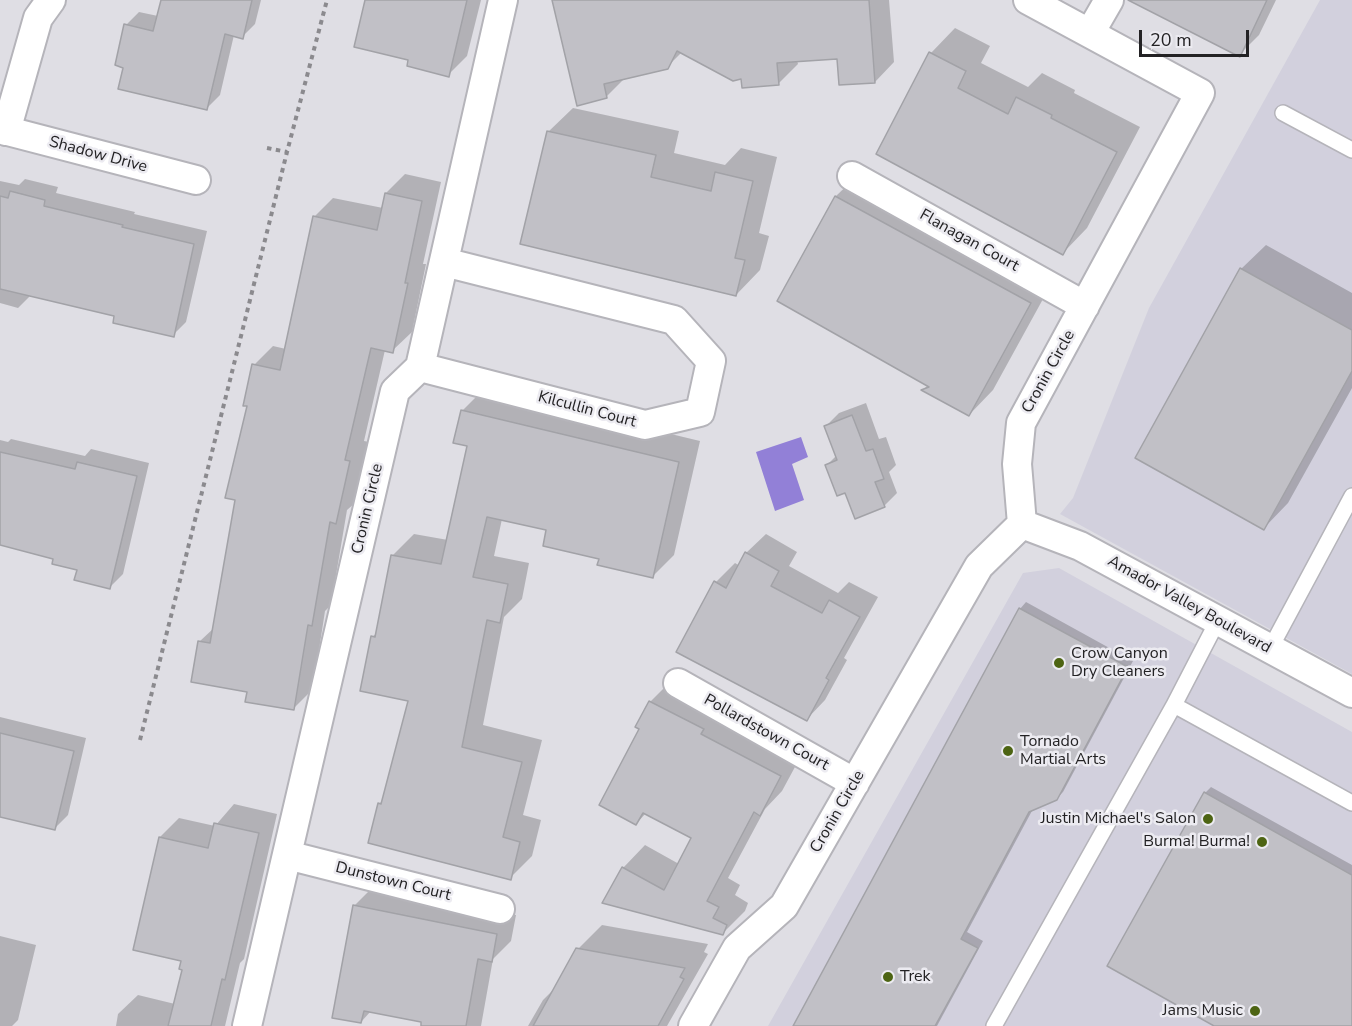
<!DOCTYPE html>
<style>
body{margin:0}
#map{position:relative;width:1352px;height:1026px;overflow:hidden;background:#dfdee4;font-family:"Nunito Sans",sans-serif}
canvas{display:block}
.scale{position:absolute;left:1139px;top:30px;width:110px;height:27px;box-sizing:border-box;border:3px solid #232224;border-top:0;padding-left:8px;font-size:18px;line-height:21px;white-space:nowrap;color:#232224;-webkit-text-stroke:4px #ecebf1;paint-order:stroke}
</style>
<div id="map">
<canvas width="1352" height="1026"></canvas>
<div class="scale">20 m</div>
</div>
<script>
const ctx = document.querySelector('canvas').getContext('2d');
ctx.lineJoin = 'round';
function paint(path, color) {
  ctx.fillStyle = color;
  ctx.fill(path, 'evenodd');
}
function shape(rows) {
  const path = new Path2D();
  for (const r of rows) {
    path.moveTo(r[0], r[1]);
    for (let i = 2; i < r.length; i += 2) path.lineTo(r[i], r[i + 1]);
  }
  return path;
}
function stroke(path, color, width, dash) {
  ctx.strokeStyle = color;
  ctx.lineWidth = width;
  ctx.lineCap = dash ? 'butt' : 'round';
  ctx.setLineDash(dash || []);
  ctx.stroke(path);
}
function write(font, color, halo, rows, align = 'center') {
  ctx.font = font + ' "Nunito Sans",sans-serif';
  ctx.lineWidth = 5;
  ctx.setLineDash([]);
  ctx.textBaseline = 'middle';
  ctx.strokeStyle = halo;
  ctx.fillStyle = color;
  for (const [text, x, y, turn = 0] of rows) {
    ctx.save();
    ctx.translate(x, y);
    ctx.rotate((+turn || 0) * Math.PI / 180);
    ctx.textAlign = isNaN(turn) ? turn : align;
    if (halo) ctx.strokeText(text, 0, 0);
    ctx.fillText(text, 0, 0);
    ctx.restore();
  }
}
paint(shape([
 [1320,0,1352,0,1352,674,1060,514,1073,498,1149,308],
 [1059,568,1352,732,1352,1026,768,1026,1023,573]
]), '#d2d0dd');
paint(shape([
 [801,437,808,457,792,464,804,500,775,511,756,452]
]), '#9280d7');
paint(shape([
 [162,0,261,0,255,24,242,37,234,35,220,95,207,108,125,66,126,25,139,12,158,16],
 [367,0,481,0,467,56,448,75,410,59],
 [553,0,889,0,894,62,875,82,838,57,797,60,798,64,778,84,743,77,682,52,667,67,626,77,606,97],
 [1149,0,1276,0,1259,35,1239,55],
 [955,28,990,46,981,63,1028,87,1042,73,1075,90,1074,93,1140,127,1087,228,1063,253,878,154,931,53],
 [573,108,679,131,674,153,725,165,741,148,777,157,759,233,769,236,760,270,736,295,548,132],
 [861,172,1054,279,993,390,969,415,924,389,928,385,779,301,836,196],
 [405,174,441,182,423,264,426,264,412,332,392,351,385,350,364,441,369,442,355,503,347,510,331,605,325,611,313,689,293,709,249,690,199,642,215,627,237,499,254,365,273,346,286,349,314,217,333,198,383,208,386,193],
 [25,179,58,187,56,193,135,212,134,214,207,231,186,322,173,335,116,315,31,295,18,308,0,303,0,181,19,185],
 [1266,245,1352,293,1352,388,1288,503,1264,528,1241,269],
 [484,389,700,441,674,555,653,576,600,558,548,529,502,519,494,556,529,563,522,599,504,617,483,725,542,740,523,815,541,820,532,856,510,878,379,804,384,799,410,700,372,637,378,632,393,555,414,534,448,540,469,445,462,411],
 [866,403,879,439,886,437,896,465,889,472,897,493,884,506,846,491,827,465,837,455,826,426,839,413],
 [11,439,85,456,91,449,149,463,123,574,110,587,79,569,55,558,0,544,0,440,8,442],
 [766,534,797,552,789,566,838,593,849,582,878,597,844,658,847,660,825,700,806,720,716,582,735,563,740,566,746,553],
 [1026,602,1133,661,1063,792,1056,799,1033,809,967,932,983,941,937,1026,794,1026,1020,609],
 [673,679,802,754,782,791,765,809,728,878,740,885,735,895,748,903,745,911,723,933,623,868,645,845,679,864,693,838,646,813,636,824,641,728,637,726,650,702],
 [0,717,86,738,68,815,55,828,0,816],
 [1211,787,1352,865,1352,1026,1217,1026,1205,793],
 [234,804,277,814,244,959,240,963,225,1026,116,1026,118,1014,138,995,175,1004,184,969,160,837,179,818,215,826],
 [373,887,516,915,511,941,493,959,481,1026,422,1026,423,1021,371,1011,361,1022,354,906],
 [602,925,708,944,704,952,708,954,667,1026,528,1026,543,1000,558,985,578,949],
 [0,936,36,945,18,1020,12,1026,0,1026]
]), '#0003');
const building = shape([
 [161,0,252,0,243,39,225,34,207,110,118,89,123,68,115,65,124,24,153,31,161,0],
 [365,0,467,0,449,77,407,66,408,60,354,47,365,0],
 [552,0,869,0,875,83,839,85,837,59,777,63,779,85,742,88,741,79,733,81,677,51,668,69,604,84,607,98,577,106,552,0],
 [1128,0,1267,0,1240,57,1128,0],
 [929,52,966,71,958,88,1008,114,1016,97,1052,115,1051,118,1117,152,1063,255,876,154,929,52],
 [547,131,656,155,651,177,711,191,715,172,753,181,735,258,745,260,736,296,520,244,547,131],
 [10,191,45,200,44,206,123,225,122,227,194,244,174,337,113,323,114,316,0,289,0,196,8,198,10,191],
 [385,193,422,201,405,283,408,283,393,353,371,348,345,460,350,461,336,524,330,522,312,626,308,625,294,710,245,702,247,692,191,682,198,641,210,643,235,500,225,498,247,406,243,406,252,364,280,370,313,216,377,230,385,193],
 [835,196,1031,303,969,416,921,390,929,387,777,301,835,196],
 [1240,268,1352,330,1352,371,1264,530,1135,458,1240,268],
 [461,410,679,462,653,578,597,565,599,559,543,546,546,530,487,517,473,577,508,584,500,623,487,620,462,747,522,762,503,837,520,842,511,880,368,843,378,803,381,804,408,701,360,691,371,636,375,637,391,555,441,564,467,446,453,443,461,410],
 [852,415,866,451,873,449,884,479,875,482,885,507,855,519,845,493,837,496,825,465,837,460,824,426,852,415],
 [0,452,75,469,77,462,137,476,110,589,74,580,77,570,52,564,53,559,0,545,0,452],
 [745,552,779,571,771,586,822,613,829,600,860,617,826,678,829,680,807,721,676,652,714,581,726,588,745,552],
 [1019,608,1128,667,1057,800,1029,812,997,872,961,939,978,948,935,1026,793,1026,1019,608],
 [649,701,704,729,701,734,781,776,760,816,754,812,707,901,719,907,713,918,727,925,723,935,602,903,622,867,664,890,691,838,643,813,636,825,599,805,639,729,635,727,649,701],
 [0,733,74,751,55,830,0,817,0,733],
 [1204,792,1352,875,1352,1026,1214,1026,1107,966,1204,792],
 [214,823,259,833,225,980,222,979,211,1026,168,1026,182,970,179,969,181,961,133,950,159,837,208,848,214,823],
 [353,905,497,934,492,962,478,959,466,1026,421,1026,421,1022,364,1011,361,1023,332,1018,353,905],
 [576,948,685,968,680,977,684,979,658,1026,533,1026,576,948]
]);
paint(building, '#c1c0c6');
stroke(building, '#a2a2a7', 1.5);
const lane = shape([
 [1283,113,1352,150],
 [1270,649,1352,496],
 [1174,705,1218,620],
 [994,1026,1174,705,1352,803]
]);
const street = shape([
 [1090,33,1109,0],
 [0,129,196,180],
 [6,131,38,18,51,0],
 [852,176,1085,306],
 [420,367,645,425,700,412,711,361,674,320,444,262],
 [1022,524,1017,464,1021,423,1200,93,1028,0],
 [1022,524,1080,546,1352,693],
 [678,683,855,783],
 [287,855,500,909],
 [247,1026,395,391,420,367,503,0],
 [693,1026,737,948,784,906,979,566,1022,524]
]);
stroke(lane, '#b5b4ba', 18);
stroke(street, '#b5b4ba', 32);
stroke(shape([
 [267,148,287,152],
 [140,740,287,152,327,0]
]), '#8b8a8e', 4, [4.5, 4.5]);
stroke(lane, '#fff', 15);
stroke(street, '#fff', 28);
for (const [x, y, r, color] of [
 [1059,663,6,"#4d6413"],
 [1008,751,6,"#4d6413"],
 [1208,819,6,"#4d6413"],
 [1262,842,6,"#4d6413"],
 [888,977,6,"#4d6413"],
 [1255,1011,6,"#4d6413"]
]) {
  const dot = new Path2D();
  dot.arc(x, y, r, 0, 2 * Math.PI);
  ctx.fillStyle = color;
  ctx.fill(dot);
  stroke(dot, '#ecebf1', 2);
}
write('16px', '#232224', '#ecebf1', [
 ["Shadow Drive",98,155,15],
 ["Flanagan Court",969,241,29],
 ["Cronin Circle",1049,372,-61],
 ["Kilcullin Court",587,410,15],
 ["Cronin Circle",368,509,-77],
 ["Amador Valley Boulevard",1189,605,29],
 ["Pollardstown Court",766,733,29],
 ["Cronin Circle",838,812,-60],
 ["Dunstown Court",393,882,14]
]);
write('16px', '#232224', '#ecebf1', [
 ["Crow Canyon",1071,654],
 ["Dry Cleaners",1071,672],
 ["Tornado",1020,742],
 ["Martial Arts",1020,760],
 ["Justin Michael's Salon",1196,819,"right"],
 ["Burma! Burma!",1250,842,"right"],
 ["Trek",900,977],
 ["Jams Music",1243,1011,"right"]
], 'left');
</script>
